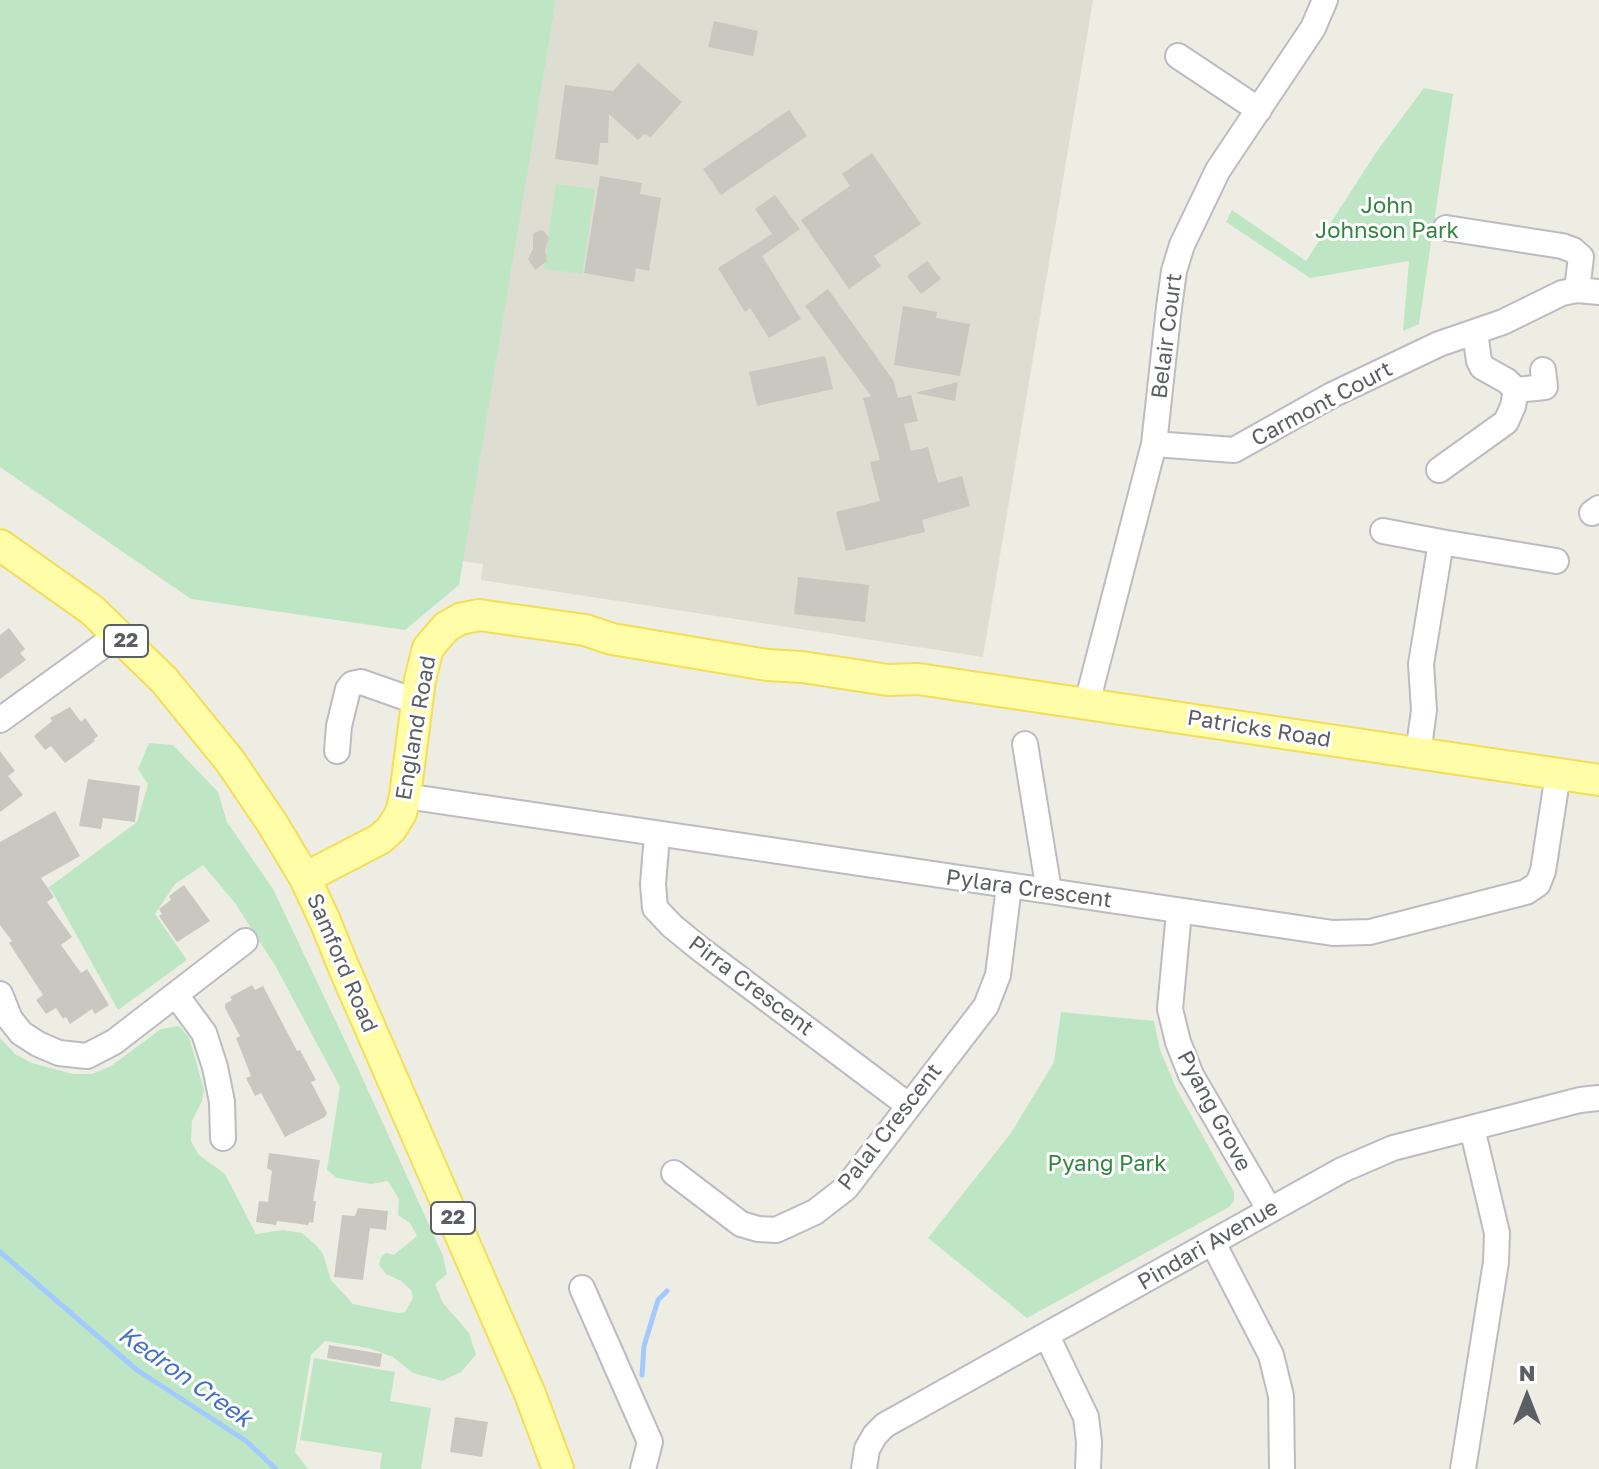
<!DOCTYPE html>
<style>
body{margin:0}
#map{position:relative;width:1599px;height:1469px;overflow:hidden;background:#eeede3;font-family:"Golos Text",sans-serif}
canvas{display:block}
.north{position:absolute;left:1487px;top:1357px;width:80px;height:80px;-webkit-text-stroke:6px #fff;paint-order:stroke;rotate:0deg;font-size:22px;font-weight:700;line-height:32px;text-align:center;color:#5b5e64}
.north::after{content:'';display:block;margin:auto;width:28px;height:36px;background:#5b5e64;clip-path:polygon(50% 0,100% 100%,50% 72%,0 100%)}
</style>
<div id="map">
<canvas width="1599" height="1469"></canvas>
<div class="north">N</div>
</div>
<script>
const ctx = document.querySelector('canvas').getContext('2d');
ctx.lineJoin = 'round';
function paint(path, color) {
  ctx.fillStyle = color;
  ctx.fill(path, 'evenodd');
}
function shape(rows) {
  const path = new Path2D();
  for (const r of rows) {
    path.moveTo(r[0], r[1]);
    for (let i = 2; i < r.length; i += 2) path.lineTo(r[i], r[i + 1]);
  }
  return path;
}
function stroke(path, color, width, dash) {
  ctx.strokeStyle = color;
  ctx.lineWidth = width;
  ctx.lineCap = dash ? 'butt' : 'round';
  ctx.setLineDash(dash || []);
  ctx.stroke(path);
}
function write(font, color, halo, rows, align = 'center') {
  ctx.font = font + ' "Golos Text",sans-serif';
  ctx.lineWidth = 6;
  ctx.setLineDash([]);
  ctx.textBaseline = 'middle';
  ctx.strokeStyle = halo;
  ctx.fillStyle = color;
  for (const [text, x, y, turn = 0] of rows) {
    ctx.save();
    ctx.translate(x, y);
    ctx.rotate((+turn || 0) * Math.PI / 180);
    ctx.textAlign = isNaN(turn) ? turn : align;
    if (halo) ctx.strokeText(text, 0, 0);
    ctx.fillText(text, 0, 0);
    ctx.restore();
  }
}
paint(shape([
 [556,0,1093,0,983,657,481,580,483,564,462,561]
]), '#deddd1');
paint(shape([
 [0,0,556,0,459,585,405,630,191,599,0,467],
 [1424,88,1453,94,1419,324,1403,331,1409,261,1310,278,1226,222,1232,210,1306,261,1377,151],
 [556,184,595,189,582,274,544,269],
 [149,743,173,745,218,792,227,822,273,889,357,1066,443,1256,447,1274,435,1284,443,1303,469,1333,476,1355,461,1372,442,1381,413,1373,393,1357,368,1348,325,1341,311,1355,295,1452,308,1469,0,1469,0,1038,15,1054,32,1063,73,1074,92,1074,111,1066,161,1029,179,1026,189,1037,204,1090,202,1101,192,1121,191,1141,198,1154,225,1174,256,1234,283,1230,302,1233,317,1246,323,1254,331,1280,353,1304,398,1313,405,1312,413,1298,411,1290,401,1281,386,1274,379,1265,381,1257,386,1253,394,1255,417,1236,410,1223,398,1215,399,1199,388,1181,371,1184,337,1178,327,1170,340,1087,276,967,235,903,203,865,175,884,155,914,187,960,118,1010,52,891,48,888,137,822,148,784,138,769],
 [1061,1012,1154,1021,1160,1050,1176,1088,1234,1192,1234,1201,1229,1207,1027,1318,928,1238,1011,1133,1054,1062],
 [314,1358,395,1372,390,1401,431,1408,421,1469,380,1469,382,1453,300,1440]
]), '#bfe6c4');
stroke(shape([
 [0,1252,137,1370,246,1441,276,1469],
 [642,1375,644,1346,658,1300,667,1291]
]), '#a2caff', 5);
paint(shape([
 [714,21,758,31,753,56,708,47],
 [638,63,682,102,651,137,644,134,638,140,609,114,608,143,600,143,598,165,555,159,565,85,613,91],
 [789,110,807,136,721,195,703,169],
 [872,153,921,224,874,256,881,266,849,289,801,220,850,186,842,174],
 [600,176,642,183,640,194,661,198,649,271,636,268,634,282,584,273],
 [775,195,800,229,762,256,801,319,769,338,750,308,745,312,718,268,772,234,755,209],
 [543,230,549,238,545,250,547,261,535,270,528,259,533,249,533,235,536,232],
 [927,261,941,279,921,294,907,276],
 [828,289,893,380,898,398,911,395,918,421,904,424,911,451,928,447,938,483,962,476,970,506,922,520,925,532,846,551,836,512,880,501,870,462,880,460,863,398,871,396,805,306],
 [903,306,937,312,936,318,970,324,960,376,894,365],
 [825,356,833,389,757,406,749,372],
 [958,382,955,401,915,393],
 [798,577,869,585,865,622,794,614],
 [9,628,25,649,20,653,26,660,0,679,0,635],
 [70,707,81,722,85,718,98,736,94,739,95,741,65,763,51,746,45,750,34,736,52,721,50,718],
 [0,751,15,771,8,776,23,795,0,812],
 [88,779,140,786,135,822,103,818,101,829,79,826],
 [55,811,80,856,41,878,54,897,47,902,72,937,61,945,81,973,87,969,109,1005,95,1014,92,1009,70,1024,66,1017,63,1019,56,1008,46,1014,36,1000,43,995,9,943,12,941,0,925,0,842],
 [184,885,210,921,177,942,159,916,162,914,159,909,171,900,169,896],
 [252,985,255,990,263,986,297,1051,300,1050,316,1080,311,1082,327,1113,325,1117,285,1137,261,1093,255,1096,246,1078,251,1076,236,1038,240,1036,225,1008,225,1004,232,1000,230,997],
 [269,1153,320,1160,313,1201,316,1201,313,1223,309,1222,308,1225,277,1221,276,1225,256,1222,259,1201,268,1202,272,1171,267,1168],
 [358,1208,388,1211,386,1230,370,1228,363,1280,334,1277,342,1215,355,1216],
 [329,1345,382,1354,380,1367,327,1358],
 [455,1417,488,1422,482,1457,450,1452]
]), '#c9c7c0');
const minor = shape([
 [1178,56,1259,110],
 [1446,228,1562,246,1573,250,1581,257,1577,290],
 [1475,332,1479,361,1482,367,1507,381,1516,390],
 [1154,444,1234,450,1332,395,1439,344,1503,322,1562,293,1577,290,1599,292],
 [1439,470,1506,422,1513,406,1516,390,1545,387,1543,370],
 [1592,513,1599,508],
 [1383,531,1441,542],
 [1087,703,1154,444,1169,307,1174,271,1182,245,1218,170,1313,28,1325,0],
 [0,720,119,634],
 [1025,744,1049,891],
 [337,751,339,726,348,689,352,684,361,682,418,702],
 [1418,754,1424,710,1421,664,1441,542,1556,561],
 [405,796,1333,933,1370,932,1526,892,1538,884,1543,871,1558,774],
 [657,835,653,884,655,908,672,926,699,948,908,1105],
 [1179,912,1170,1009,1178,1042,1191,1075,1269,1209],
 [0,994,10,1019,21,1033,38,1044,59,1053,87,1056,114,1042,245,941],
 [176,995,204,1033,215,1067,222,1102,223,1138],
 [674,1173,741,1224,758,1229,776,1230,815,1212,846,1188,986,1006,998,975,1009,886],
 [1213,1243,1271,1355,1281,1396,1282,1469],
 [582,1288,650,1442,643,1469],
 [1047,1336,1086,1417,1089,1442,1088,1469],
 [864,1469,867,1449,875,1435,885,1425,1342,1170,1393,1148,1580,1100,1599,1098],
 [1463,1469,1496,1262,1497,1233,1472,1128]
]);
const major = shape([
 [0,545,92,610,164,680,230,761,272,823,305,878,325,921,344,968,530,1394,558,1469],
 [305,878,380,839,391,829,401,813,405,796,420,680,428,648,446,627,460,619,479,615,585,630,612,639,767,665,802,667,888,680,918,679,1599,780]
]);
stroke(minor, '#bbbcc2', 28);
stroke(major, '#f4dd57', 34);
stroke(minor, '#fff', 24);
stroke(major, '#fffda7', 30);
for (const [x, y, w] of [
 [126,641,44],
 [453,1218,44]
]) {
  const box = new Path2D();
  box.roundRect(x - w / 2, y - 16, w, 32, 6);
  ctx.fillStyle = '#fff';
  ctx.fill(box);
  stroke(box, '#5b5e64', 2);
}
write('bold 20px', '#5b5e64', null, [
 ["22",126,641],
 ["22",453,1218]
]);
write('22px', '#338441', '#fff', [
 ["John",1387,206],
 ["Johnson Park",1387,231],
 ["Pyang Park",1107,1164]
]);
write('22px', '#5b5e64', '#fff', [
 ["Belair Court",1167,336,-83],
 ["Carmont Court",1322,404,-28],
 ["England Road",416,728,-80],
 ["Patricks Road",1259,729,9],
 ["Pylara Crescent",1029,889,8],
 ["Samford Road",342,963,67],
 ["Pirra Crescent",751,986,37],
 ["Pyang Grove",1214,1111,62],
 ["Palal Crescent",890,1127,-52],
 ["Pindari Avenue",1208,1245,-30]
]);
write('italic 24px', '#4270c5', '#fff', [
 ["Kedron Creek",185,1377,35]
]);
</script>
